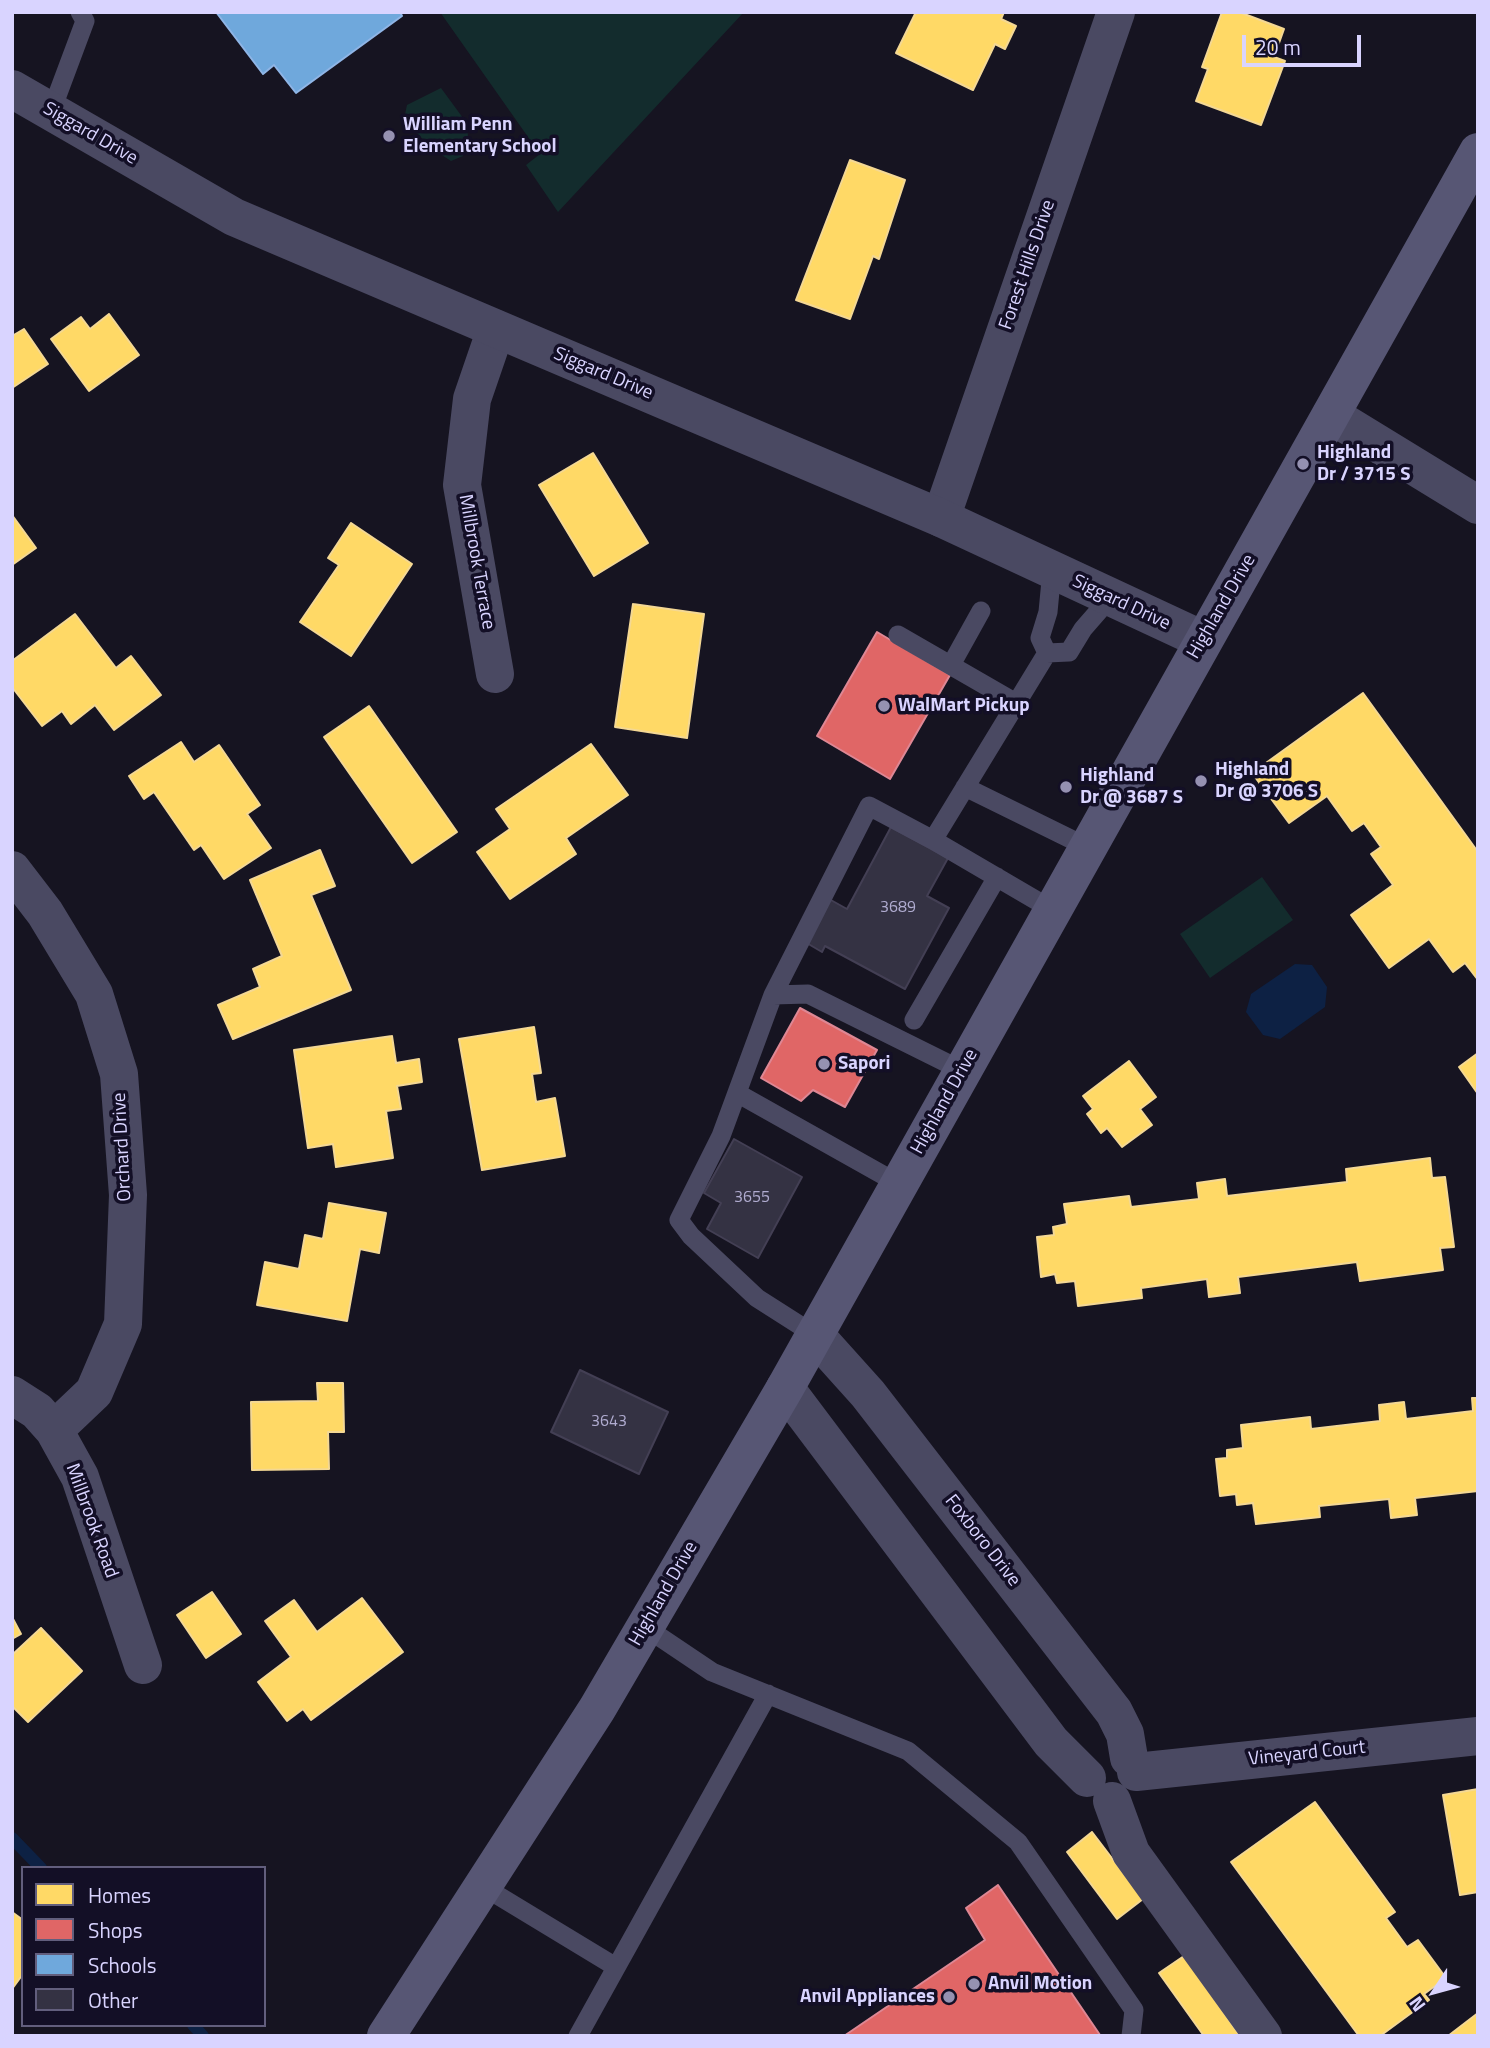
<!DOCTYPE html>
<style>
body{margin:0}
#map{position:relative;width:1490px;height:2048px;overflow:hidden;background:#161421;font-family:"Titillium Web",sans-serif}
canvas{display:block}
.frame{position:absolute;inset:0;border:14px solid #d9d4ff;pointer-events:none}
.legend{position:absolute;left:21px;top:1866px;width:245px;height:161px;box-sizing:border-box;background:#130f26;border:2px solid #625e7d;margin:0;padding:9px 12px;list-style:none;font-size:21px;color:#d9d4ff}
.legend li{display:flex;align-items:center;gap:14px;height:35px}
.legend b{width:35px;border:2px solid #625e7d}
.north{position:absolute;left:1399px;top:1957px;width:70px;height:70px;-webkit-text-stroke:5px #130f26;paint-order:stroke;rotate:234deg;font-size:19px;font-weight:700;line-height:28px;text-align:center;color:#d9d4ff}
.north::after{content:'';display:block;margin:auto;width:24px;height:32px;background:#d9d4ff;clip-path:polygon(50% 0,100% 100%,50% 72%,0 100%)}
.scale{position:absolute;left:1242px;top:35px;width:119px;height:32px;box-sizing:border-box;border:4px solid #d9d4ff;border-top:0;padding-left:9px;font-size:21px;line-height:24px;white-space:nowrap;color:#d9d4ff;-webkit-text-stroke:5px #130f26;paint-order:stroke}
</style>
<div id="map">
<canvas width="1490" height="2048"></canvas>
<div class="frame"></div>
<ul class="legend">
<li><b style="height:19px;background:#ffd966"></b>Homes</li>
<li><b style="height:19px;background:#e06666"></b>Shops</li>
<li><b style="height:19px;background:#6fa8dc"></b>Schools</li>
<li><b style="height:19px;background:#343243"></b>Other</li>
</ul>
<div class="north">N</div>
<div class="scale">20 m</div>
</div>
<script>
const ctx = document.querySelector('canvas').getContext('2d');
ctx.lineJoin = 'round';
function paint(path, color) {
  ctx.fillStyle = color;
  ctx.fill(path, 'evenodd');
}
function shape(rows) {
  const path = new Path2D();
  for (const r of rows) {
    path.moveTo(r[0], r[1]);
    for (let i = 2; i < r.length; i += 2) path.lineTo(r[i], r[i + 1]);
  }
  return path;
}
function stroke(path, color, width, dash) {
  ctx.strokeStyle = color;
  ctx.lineWidth = width;
  ctx.lineCap = dash ? 'butt' : 'round';
  ctx.setLineDash(dash || []);
  ctx.stroke(path);
}
function write(font, color, halo, rows, align = 'center') {
  ctx.font = font + ' "Titillium Web",sans-serif';
  ctx.lineWidth = 7;
  ctx.setLineDash([]);
  ctx.textBaseline = 'middle';
  ctx.strokeStyle = halo;
  ctx.fillStyle = color;
  for (const [text, x, y, turn = 0] of rows) {
    ctx.save();
    ctx.translate(x, y);
    ctx.rotate((+turn || 0) * Math.PI / 180);
    ctx.textAlign = isNaN(turn) ? turn : align;
    if (halo) ctx.strokeText(text, 0, 0);
    ctx.fillText(text, 0, 0);
    ctx.restore();
  }
}
paint(shape([
 [440,12,744,12,558,212,526,165,540,154],
 [441,88,463,118,468,135,463,156,451,161,431,148,404,119,407,105],
 [1262,877,1293,920,1210,978,1180,934]
]), '#132c2d');
paint(shape([
 [1295,964,1312,965,1327,987,1325,1007,1280,1039,1263,1035,1246,1012,1251,994]
]), '#0d2144');
const homes = shape([
 [916,12,1004,12,1001,19,1016,26,1005,49,995,44,973,90,896,53,916,12],
 [1222,12,1239,12,1284,29,1274,57,1285,61,1261,125,1196,101,1208,69,1202,67,1222,12],
 [850,160,905,180,879,259,873,256,850,319,796,300,850,160],
 [109,314,139,355,89,391,51,339,81,317,90,329,109,314],
 [24,329,48,364,12,388,12,336,24,329],
 [593,453,648,543,594,576,539,485,593,453],
 [12,515,36,548,12,565,12,515],
 [351,523,412,564,351,656,300,622,339,565,328,558,351,523],
 [633,604,704,614,687,738,615,727,633,604],
 [75,614,116,668,131,656,161,695,114,730,95,705,71,724,62,711,42,726,12,687,12,661,75,614],
 [1363,693,1478,852,1478,980,1465,963,1453,972,1429,939,1389,968,1351,915,1393,885,1371,854,1381,847,1364,823,1352,831,1327,796,1289,823,1252,773,1363,693],
 [369,706,457,832,412,863,324,737,369,706],
 [181,742,194,762,219,745,260,805,247,814,271,848,224,879,201,845,194,850,154,792,144,799,129,776,181,742],
 [591,744,628,795,566,838,576,854,510,899,477,852,510,829,496,809,591,744],
 [320,850,335,886,311,895,351,990,233,1039,218,1005,260,987,253,969,282,956,250,880,320,850],
 [534,1027,541,1073,532,1074,536,1102,555,1098,565,1156,482,1170,459,1039,534,1027],
 [392,1036,396,1063,419,1059,422,1082,397,1086,401,1109,386,1111,393,1158,336,1167,333,1144,308,1148,294,1050,392,1036],
 [1478,1053,1478,1094,1459,1067,1478,1053],
 [1129,1061,1156,1097,1140,1109,1152,1125,1122,1147,1107,1128,1101,1133,1087,1114,1093,1109,1083,1096,1129,1061],
 [1430,1158,1432,1178,1445,1177,1454,1247,1440,1248,1443,1270,1360,1281,1357,1262,1238,1277,1240,1293,1209,1297,1207,1279,1141,1288,1142,1298,1078,1306,1075,1281,1057,1283,1055,1274,1041,1277,1037,1237,1054,1235,1053,1227,1067,1224,1064,1204,1129,1196,1131,1207,1199,1199,1197,1183,1225,1179,1227,1196,1347,1182,1346,1169,1430,1158],
 [329,1203,386,1213,379,1253,360,1249,347,1321,257,1305,265,1262,299,1269,305,1235,323,1239,329,1203],
 [317,1383,343,1383,344,1432,328,1432,329,1469,252,1470,251,1402,318,1401,317,1383],
 [1472,1398,1478,1398,1478,1491,1415,1498,1417,1515,1391,1518,1389,1499,1319,1506,1320,1517,1256,1524,1253,1503,1237,1505,1236,1494,1220,1496,1216,1459,1227,1458,1227,1450,1243,1448,1241,1425,1310,1417,1311,1429,1380,1421,1379,1405,1404,1402,1406,1419,1473,1411,1472,1398],
 [212,1592,241,1634,206,1658,177,1615,212,1592],
 [362,1598,403,1652,311,1720,303,1709,287,1721,258,1682,291,1657,265,1621,294,1600,317,1632,362,1598],
 [12,1617,21,1634,12,1639,12,1617],
 [41,1628,82,1671,28,1722,12,1706,12,1655,41,1628],
 [1478,1789,1478,1892,1460,1895,1443,1795,1478,1789],
 [1315,1802,1395,1912,1386,1918,1407,1947,1418,1940,1446,1978,1424,1994,1429,2000,1380,2036,1359,2036,1231,1862,1315,1802],
 [1092,1832,1143,1899,1117,1919,1067,1852,1092,1832],
 [12,1912,23,1920,23,1974,12,1989,12,1912],
 [1184,1956,1240,2036,1204,2036,1159,1973,1184,1956],
 [1478,2013,1478,2036,1448,2036,1478,2013]
]);
paint(homes, '#ffd966');
stroke(homes, '#f4d894', 2);
const shops = shape([
 [877,632,950,675,890,779,817,736,877,632],
 [800,1008,877,1050,845,1107,813,1090,801,1101,761,1078,800,1008],
 [998,1885,1100,2035,844,2036,985,1940,966,1908,998,1885]
]);
paint(shops, '#e06666');
stroke(shops, '#de8794', 2);
const schools = shape([
 [216,12,400,12,402,16,296,93,274,65,263,74,216,12]
]);
paint(schools, '#6fa8dc');
stroke(schools, '#8fb5e6', 2);
stroke(shape([
 [12,1838,41,1868],
 [193,2025,203,2036]
]), '#0d2144', 12);
const building = shape([
 [891,827,948,858,927,896,949,908,905,989,825,946,822,952,805,942,829,899,847,909,891,827],
 [734,1139,802,1177,758,1258,707,1229,721,1203,704,1193,734,1139],
 [580,1370,668,1412,639,1474,551,1432,580,1370]
]);
paint(building, '#343243');
stroke(building, '#433f54', 2);
stroke(shape([
 [51,112,85,21,80,12],
 [898,635,1016,703],
 [1047,653,1069,652,1083,629,1110,598],
 [1047,653,1040,638,1048,612,1052,570],
 [951,665,981,611],
 [965,787,1087,847],
 [933,840,1051,909],
 [773,995,869,806,933,840,1047,653],
 [914,1020,997,877],
 [737,1093,899,1184],
 [815,1335,757,1298,691,1236,679,1220,721,1136,773,995,808,994,963,1071],
 [645,1627,712,1672,908,1751,1018,1842,1134,2010,1131,2036],
 [484,1887,616,1967],
 [578,2036,768,1694]
]), '#4a4962', 19);
stroke(shape([
 [1331,415,1478,505],
 [941,518,1116,12],
 [495,674,462,485,472,399,496,329],
 [12,870,45,913,94,994,119,1074,128,1195,123,1324,94,1392,54,1430],
 [815,1335,868,1394,1114,1712,1125,1734,1129,1758],
 [785,1388,1051,1742,1087,1778],
 [12,1395,37,1411,54,1430,80,1477,143,1665],
 [1136,1772,1478,1736],
 [1112,1801,1131,1853,1263,2036]
]), '#4a4962', 38);
stroke(shape([
 [12,89,234,217,941,518,1203,640]
]), '#4a4962', 38);
stroke(shape([
 [386,2036,597,1709,785,1388,1478,152]
]), '#575674', 38);
for (const [x, y, r, color] of [
 [389,136,7,"#9591b1"],
 [1303,464,7,"#9591b1"],
 [884,706,7,"#9591b1"],
 [1201,781,7,"#9591b1"],
 [1066,787,7,"#9591b1"],
 [824,1064,7,"#9591b1"],
 [974,1984,7,"#9591b1"],
 [949,1997,7,"#9591b1"]
]) {
  const dot = new Path2D();
  dot.arc(x, y, r, 0, 2 * Math.PI);
  ctx.fillStyle = color;
  ctx.fill(dot);
  stroke(dot, '#130f26', 2.5);
}
write('16px', '#b0acd0', null, [
 ["3689",898,908],
 ["3655",752,1198],
 ["3643",609,1422]
]);
write('bold 19px', '#d9d4ff', '#130f26', [
 ["William Penn",403,125],
 ["Elementary School",403,147],
 ["Highland",1317,453],
 ["Dr / 3715 S",1317,475],
 ["WalMart Pickup",898,706],
 ["Highland",1215,770],
 ["Dr @ 3706 S",1215,792],
 ["Highland",1080,776],
 ["Dr @ 3687 S",1080,798],
 ["Sapori",838,1064],
 ["Anvil Motion",988,1984],
 ["Anvil Appliances",935,1997,"right"]
], 'left');
write('19px', '#d9d4ff', '#130f26', [
 ["Siggard Drive",90,134,30],
 ["Forest Hills Drive",1028,265,-71],
 ["Siggard Drive",603,374,23],
 ["Millbrook Terrace",476,562,80],
 ["Siggard Drive",1121,603,25],
 ["Highland Drive",1222,607,-60],
 ["Highland Drive",945,1102,-61],
 ["Orchard Drive",123,1147,-93],
 ["Millbrook Road",91,1521,70],
 ["Foxboro Drive",982,1541,52],
 ["Highland Drive",664,1594,-60],
 ["Vineyard Court",1307,1754,-6]
]);
</script>
